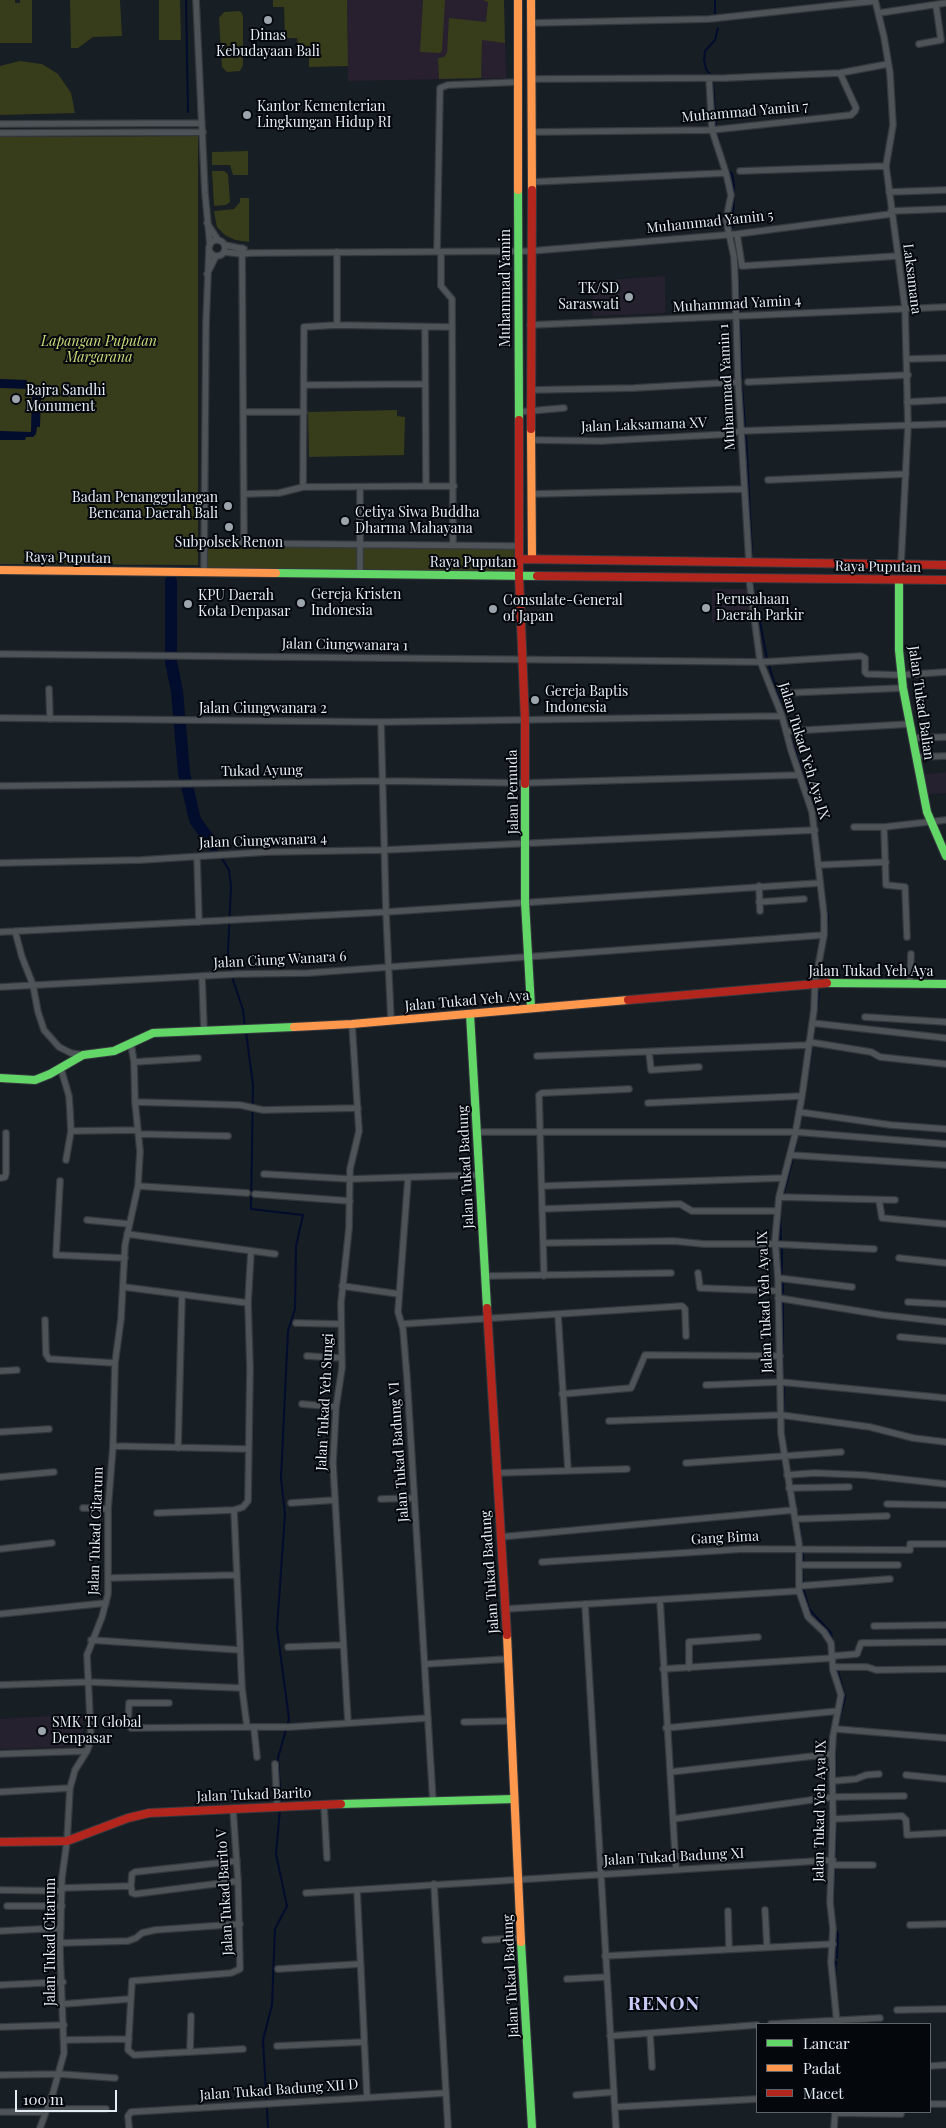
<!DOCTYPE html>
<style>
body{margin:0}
#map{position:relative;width:946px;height:2128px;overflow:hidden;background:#171e24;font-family:"Playfair Display",serif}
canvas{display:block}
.legend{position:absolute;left:756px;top:2023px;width:175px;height:90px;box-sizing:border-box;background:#04080d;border:1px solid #5e646a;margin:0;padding:6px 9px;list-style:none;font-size:15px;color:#e5edf5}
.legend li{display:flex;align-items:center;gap:10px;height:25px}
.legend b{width:25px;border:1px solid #5e646a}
.scale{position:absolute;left:15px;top:2090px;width:102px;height:22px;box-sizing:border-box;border:2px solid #e5edf5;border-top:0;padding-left:6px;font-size:15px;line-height:18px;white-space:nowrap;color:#e5edf5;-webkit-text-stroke:4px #04080d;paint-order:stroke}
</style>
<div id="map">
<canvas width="946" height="2128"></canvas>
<ul class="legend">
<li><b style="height:6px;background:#63d668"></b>Lancar</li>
<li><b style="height:6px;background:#ff974d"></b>Padat</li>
<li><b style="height:6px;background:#b3261e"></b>Macet</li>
</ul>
<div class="scale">100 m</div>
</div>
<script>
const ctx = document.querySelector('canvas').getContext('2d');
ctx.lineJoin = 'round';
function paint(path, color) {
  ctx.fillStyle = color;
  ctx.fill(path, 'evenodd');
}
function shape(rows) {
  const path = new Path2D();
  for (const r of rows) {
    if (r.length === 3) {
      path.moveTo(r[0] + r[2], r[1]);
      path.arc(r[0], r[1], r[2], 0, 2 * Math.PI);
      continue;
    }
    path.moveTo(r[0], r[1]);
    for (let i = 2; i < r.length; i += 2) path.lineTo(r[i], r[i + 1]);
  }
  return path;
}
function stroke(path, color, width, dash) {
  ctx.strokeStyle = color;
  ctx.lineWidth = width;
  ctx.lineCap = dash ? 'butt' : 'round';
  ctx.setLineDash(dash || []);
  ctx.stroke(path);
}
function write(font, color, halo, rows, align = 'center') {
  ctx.font = font + ' "Playfair Display",serif';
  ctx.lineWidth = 4;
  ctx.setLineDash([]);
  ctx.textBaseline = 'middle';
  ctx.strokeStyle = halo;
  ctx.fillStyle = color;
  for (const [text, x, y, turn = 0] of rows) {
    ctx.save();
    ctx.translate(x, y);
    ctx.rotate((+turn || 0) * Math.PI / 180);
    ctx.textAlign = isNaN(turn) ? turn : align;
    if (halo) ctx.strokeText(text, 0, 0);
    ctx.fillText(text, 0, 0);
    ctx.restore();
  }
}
paint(shape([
 [347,0,504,0,506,78,348,81]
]), '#28202e');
paint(shape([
 [665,276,665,313,593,316,593,281],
 [712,589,748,589,753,622,712,622],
 [946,772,946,793,928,794,922,775],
 [83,1714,83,1744,80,1746,0,1749,0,1719]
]), '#26212f');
paint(shape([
 [0,0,15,0,15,3,20,3,20,0,32,0,32,43,0,43],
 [70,0,120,0,122,36,93,37,78,48,71,48],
 [159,0,180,0,181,40,159,40],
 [273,0,347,0,348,66,309,67,309,50,298,50,297,38,285,38,284,7,273,7],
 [423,0,445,0,442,51,440,53,420,52],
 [483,0,504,0,505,43,482,40,481,78,439,79,438,58,444,57,447,53,449,18,486,22,488,2],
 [239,11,242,13,243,17,243,65,240,71,227,72,222,67,219,18,224,12],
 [20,61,42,64,58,74,71,93,75,113,0,115,0,66],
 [198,136,198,565,0,564,0,137],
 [248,151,248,175,233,175,230,165,212,165,212,152],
 [212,171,224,171,228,174,230,202,226,205,214,206],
 [240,198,249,198,249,242,235,240,225,235,217,227,215,217,214,211,234,209,240,202],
 [397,410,397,416,405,417,404,455,309,457,308,412],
 [205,544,518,547,517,574,205,570]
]), '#373c1a');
paint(shape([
 [0,379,27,380,27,383,34,384,38,387,38,394,41,394,40,427,37,427,36,434,33,437,26,437,25,440,0,440,0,431,31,432,32,389,0,388]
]), '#020c2c');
stroke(shape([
 [186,0,188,112],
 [715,0,715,14],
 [710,74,706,69,704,60,705,51,715,40,718,28],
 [713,84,716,126],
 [717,134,719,141],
 [727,169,732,174,734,185,733,227],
 [735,240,736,253],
 [738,275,740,313],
 [740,324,742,378],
 [742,387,745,426],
 [746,436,752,554],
 [753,584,767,659,789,730],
 [790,734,805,781,813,797,819,849],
 [213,845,218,853],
 [221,857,229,870,231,886,228,952,231,972],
 [825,902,828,917,826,935],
 [232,977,243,1010,245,1028],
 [820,980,822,959],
 [817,1010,819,992],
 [246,1032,253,1085,251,1209,303,1215,296,1246,295,1309,288,1331,281,1478,285,1514,277,1628,289,1719,278,1758,281,1804],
 [813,1039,814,1028],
 [802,1110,812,1049],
 [800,1124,801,1116],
 [794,1153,797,1137],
 [784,1193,793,1158],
 [780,1212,781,1241],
 [782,1247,782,1275],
 [783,1283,783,1293],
 [783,1301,783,1376],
 [784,1412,784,1385],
 [799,1523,802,1546],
 [803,1551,803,1561],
 [802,1570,803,1584],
 [803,1587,809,1609,831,1633,835,1654],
 [837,1668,845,1697,838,1725],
 [835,1750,836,1779],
 [836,1783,836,1796],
 [836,1799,836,1817],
 [835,1861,836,1821],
 [833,1896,835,1866],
 [835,1928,838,1934,837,1958],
 [835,1979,836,1962],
 [268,2128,263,2040,272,2005,275,1929,287,1906,276,1854,280,1809],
 [837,2128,837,2122]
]), '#020c2c', 2);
stroke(shape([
 [171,581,171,662,177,691,184,773,195,820,213,845]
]), '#020c2c', 12);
const street = shape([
 [196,0,205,193,210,245],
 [875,0,884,37,890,73,893,125,886,166,905,308,908,426,901,564],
 [879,13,946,3],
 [531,23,709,19,875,1],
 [919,44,941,40,936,5],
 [709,78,712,130,726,173,731,195,726,220,734,257,735,280,738,382,749,562],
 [532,79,725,78,840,73,888,64],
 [0,124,202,123],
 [533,132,712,130,851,115,855,111,856,108,840,73],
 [0,133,203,132],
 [740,171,886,166],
 [532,182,726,173],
 [889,192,946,190],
 [891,211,946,209],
 [207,223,218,240],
 [737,234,742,266,897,256],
 [217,248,8],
 [225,245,244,249],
 [242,248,244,544],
 [224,252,242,254,251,253,531,251,737,234,891,214],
 [337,252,337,325],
 [437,252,440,88,448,85,519,82],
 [441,252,441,286,452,299,453,545],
 [207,274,216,256],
 [530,325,946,307],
 [425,327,426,486],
 [907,359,946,358],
 [748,382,908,375],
 [304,385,425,384],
 [531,390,634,388,738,382],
 [907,402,946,400],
 [244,412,304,412],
 [518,412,564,408],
 [531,440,601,441,730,434,739,431,946,424],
 [768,480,906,474],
 [303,487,304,327,337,325,452,327],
 [360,487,360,574],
 [244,494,279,493,303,487,454,486],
 [532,494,744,489],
 [204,543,519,546],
 [204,572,206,323,209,249],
 [749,578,760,661,782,716,791,750,812,812,824,915,824,935,815,983,814,1010,802,1096,795,1135,779,1197,775,1240,778,1278,781,1433,799,1544,799,1591,808,1617,824,1632,831,1643,833,1670,841,1695,833,1736,832,1754,833,1819,830,1902,833,1929,831,1962,837,2024],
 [0,654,764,662,861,656,865,658,865,672,867,674,901,675,946,672],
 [49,689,50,719],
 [785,693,903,688],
 [0,718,381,722,782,716],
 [381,722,386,912,391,1020],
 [790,731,910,724],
 [912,738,946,737],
 [916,757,946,756],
 [0,786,383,781,525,783,799,775],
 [854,827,884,827,946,820],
 [884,827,886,885,905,887,907,937],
 [197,857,199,922],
 [0,863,141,860,267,852,384,850,815,830],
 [818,865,886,862],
 [759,886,760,911],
 [759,902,804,899],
 [15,931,22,957,33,985,38,1012,44,1030,59,1047,71,1053,83,1055],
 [0,932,386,912,820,883],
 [202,977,204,1030],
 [910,982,911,954],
 [0,987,238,974,308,973,824,935],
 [865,1017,946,1022],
 [812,1023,946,1038],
 [809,1042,871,1052,880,1057,946,1064],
 [649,1052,651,1070,699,1067],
 [537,1056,808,1045],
 [134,1062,198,1058],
 [61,1069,69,1096,70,1111,71,1131,66,1160],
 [135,1102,240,1105,263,1110,358,1108],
 [648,1103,802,1096],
 [799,1112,891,1125,946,1129],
 [71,1131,138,1130],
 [476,1132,796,1132,946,1144],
 [139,1134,228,1136],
 [790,1155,946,1165],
 [264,1174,350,1179,479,1175],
 [0,1178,5,1177,6,1173,6,1133],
 [408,1178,398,1312,403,1329,407,1378,433,1802],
 [60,1181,56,1255,125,1258],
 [138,1186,247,1193],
 [542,1186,784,1178],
 [255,1194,350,1201],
 [779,1197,895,1200],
 [879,1200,882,1218,946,1224],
 [542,1209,680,1204,692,1211,776,1211],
 [87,1220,129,1224],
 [127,1234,275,1254],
 [544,1243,674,1241,704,1244,775,1244,874,1249],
 [899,1258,946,1263],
 [698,1273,700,1288,778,1291],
 [485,1276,671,1273],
 [544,1276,539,1095,542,1093,629,1089],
 [778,1278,852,1287],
 [342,1286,399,1294],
 [124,1287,248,1303],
 [778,1298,883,1315,946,1322],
 [908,1302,946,1304],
 [558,1315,568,1470],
 [45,1320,46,1354,49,1359,115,1363],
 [296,1323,341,1324],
 [402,1324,682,1306,685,1309,686,1336],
 [900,1337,946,1341],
 [307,1356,342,1358],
 [0,1371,17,1370],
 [706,1385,780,1382,946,1398],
 [562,1394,631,1388,645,1355,780,1356],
 [302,1404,336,1407],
 [609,1421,781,1415,870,1427,913,1438,946,1442],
 [0,1432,49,1429],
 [113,1446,248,1449],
 [178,1448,182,1295],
 [686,1463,841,1452],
 [496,1473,627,1469],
 [787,1475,815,1473,864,1475,946,1484],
 [0,1477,54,1472],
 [789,1488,849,1487],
 [381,1499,414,1498],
 [291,1503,335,1500],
 [887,1504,946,1505],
 [83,1508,108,1509],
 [234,1510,242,1688,247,1727,290,1727,428,1718],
 [157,1513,234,1510,243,1507,248,1501,250,1368,248,1303,251,1251],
 [796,1519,887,1516],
 [500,1537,794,1510],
 [0,1549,52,1543],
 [542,1562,744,1549,910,1550,910,1544,946,1544],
 [800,1565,898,1565],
 [108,1578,237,1575],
 [799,1586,890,1579],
 [660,1600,676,1870],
 [585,1604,616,2128],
 [505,1609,799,1591],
 [0,1614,106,1603],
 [874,1626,946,1625],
 [91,1640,240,1650],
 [288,1647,343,1645],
 [833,1656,857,1654,861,1643,946,1642],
 [426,1664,508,1659],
 [833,1667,867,1667,876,1670,946,1669],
 [689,1668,689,1642,758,1637],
 [663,1669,833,1658],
 [0,1685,88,1682,242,1688],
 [169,1703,129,1703,128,1725,131,1728,247,1727],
 [464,1722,511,1721],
 [348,1723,333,1463,336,1407,342,1368,341,1303,349,1228,350,1169,359,1131,352,1024],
 [254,1728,257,1757],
 [666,1728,838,1711],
 [836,1729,946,1738],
 [0,1754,87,1751],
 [275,1764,277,1806],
 [670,1772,832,1754],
 [906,1775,946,1779],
 [833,1781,856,1779,866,1775,879,1774],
 [0,1792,70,1788],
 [324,1805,327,1858],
 [233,1809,238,1881,240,1969,231,1973,132,1981,128,2050,134,2055,243,2049],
 [673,1819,833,1797,904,1796],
 [833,1819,902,1816,906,1820,907,1835,946,1833],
 [237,1861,135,1872,132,1874,131,1886,132,1893,135,1894,238,1881],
 [833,1865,873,1865],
 [434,1884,448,2128],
 [62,1888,131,1886],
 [0,1890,62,1891],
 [357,1890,367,2097],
 [306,1893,833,1860],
 [7,1906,62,1906],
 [765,1910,767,1946],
 [728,1911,729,1949],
 [910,1925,946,1924],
 [0,1931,61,1928],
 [485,1940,521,1938],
 [61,1943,128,1941,136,1938,142,1933,155,1930,240,1924],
 [605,1956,833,1944],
 [278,1969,360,1964],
 [567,1979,607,1977],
 [0,1985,63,1982],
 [63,2004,130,1999],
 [897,2010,946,2009],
 [771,2024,880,2018],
 [0,2027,64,2025],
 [650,2033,652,2067],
 [610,2036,757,2025],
 [65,2040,129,2039],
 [277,2046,364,2042],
 [190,2052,191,2016],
 [930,2066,946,2065],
 [0,2075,59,2074,115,2078],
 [576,2095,614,2092],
 [930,2104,946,2104],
 [615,2107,757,2099],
 [47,2109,106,2109],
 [0,2112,46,2112],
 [835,2113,901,2114],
 [40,2128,53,2093,64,2053,60,1952,62,1877,67,1841,70,1788,75,1770,87,1751,91,1740,87,1655,102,1617,108,1594,108,1509,113,1446,115,1363,121,1319,125,1245,138,1186,140,1151,135,1102,134,1062,131,1044],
 [129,2128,128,2116,131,2112,446,2093],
 [834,2128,835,2112]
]);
const fast = shape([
 [518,190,519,420],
 [276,573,537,576],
 [899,580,899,650,903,688,927,812,946,856],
 [525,784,525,902,531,1007],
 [827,983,946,984],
 [470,1014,487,1308],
 [0,1078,35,1080,50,1074,83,1055,114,1051,153,1033,294,1027],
 [341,1804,514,1799],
 [521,1942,532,2128]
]);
const slow = shape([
 [518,0,518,190],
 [531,0,532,190],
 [531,429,532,559],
 [0,570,276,573],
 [294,1027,352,1024,628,1000],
 [507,1635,521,1942]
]);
const jam = shape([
 [519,420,519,576,525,720,525,784],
 [531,429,532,190],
 [519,559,946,565],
 [537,576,946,580],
 [628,1000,827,983],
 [487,1308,507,1635],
 [0,1842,67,1841,128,1818,149,1813,341,1804]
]);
stroke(street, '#35393f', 8);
stroke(fast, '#35393f', 10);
stroke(slow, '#35393f', 10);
stroke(jam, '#35393f', 10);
stroke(street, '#4e5358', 5.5);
stroke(fast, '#63d668', 8);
stroke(slow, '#ff974d', 8);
stroke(jam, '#b3261e', 8);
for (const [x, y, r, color] of [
 [268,20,5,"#9da5ac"],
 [247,115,5,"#9da5ac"],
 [629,297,5,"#9da5ac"],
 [16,399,5,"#9da5ac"],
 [228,506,5,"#9da5ac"],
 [345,521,5,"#9da5ac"],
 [229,527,5,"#9da5ac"],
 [301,603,5,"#9da5ac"],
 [188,604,5,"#9da5ac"],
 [706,608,5,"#9da5ac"],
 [493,609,5,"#9da5ac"],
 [535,700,5,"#9da5ac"],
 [42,1731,5,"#9da5ac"]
]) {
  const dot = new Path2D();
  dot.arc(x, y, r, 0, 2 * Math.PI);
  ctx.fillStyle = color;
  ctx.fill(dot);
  stroke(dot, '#04080d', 2);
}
write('14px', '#e5edf5', '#04080d', [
 ["Dinas",268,36,"center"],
 ["Kebudayaan Bali",268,52,"center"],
 ["Kantor Kementerian",257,107],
 ["Lingkungan Hidup RI",257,123],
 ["TK/SD",619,289,"right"],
 ["Saraswati",619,305,"right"],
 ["Bajra Sandhi",26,391],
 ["Monument",26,407],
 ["Badan Penanggulangan",218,498,"right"],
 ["Bencana Daerah Bali",218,514,"right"],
 ["Cetiya Siwa Buddha",355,513],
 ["Dharma Mahayana",355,529],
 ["Subpolsek Renon",229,543,"center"],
 ["Gereja Kristen",311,595],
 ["Indonesia",311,611],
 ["KPU Daerah",198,596],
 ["Kota Denpasar",198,612],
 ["Perusahaan",716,600],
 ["Daerah Parkir",716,616],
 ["Consulate-General",503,601],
 ["of Japan",503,617],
 ["Gereja Baptis",545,692],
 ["Indonesia",545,708],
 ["SMK TI Global",52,1723],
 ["Denpasar",52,1739]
], 'left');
write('14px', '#e5edf5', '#04080d', [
 ["Muhammad Yamin 7",745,112,-5],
 ["Muhammad Yamin 5",710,222,-6],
 ["Laksamana",912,279,83],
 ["Muhammad Yamin",506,288,-90],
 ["Muhammad Yamin 4",737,304,-3],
 ["Muhammad Yamin 1",727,387,-93],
 ["Jalan Laksamana XV",644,425,-2],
 ["Raya Puputan",68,558,1],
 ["Raya Puputan",473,563],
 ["Raya Puputan",878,567,1],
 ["Jalan Ciungwanara 1",345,645,1],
 ["Jalan Tukad Balian",921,703,82],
 ["Jalan Ciungwanara 2",263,709],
 ["Jalan Tukad Yeh Aya IX",804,751,73],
 ["Tukad Ayung",262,771,-1],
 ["Jalan Pemuda",513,792,-91],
 ["Jalan Ciungwanara 4",263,841,-2],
 ["Jalan Ciung Wanara 6",280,960,-3],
 ["Jalan Tukad Yeh Aya",871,972],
 ["Jalan Tukad Yeh Aya",467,1001,-5],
 ["Jalan Tukad Badung",466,1167,-93],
 ["Jalan Tukad Yeh Aya IX",765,1302,-92],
 ["Jalan Tukad Yeh Sungi",325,1402,-87],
 ["Jalan Tukad Badung VI",399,1452,-94],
 ["Jalan Tukad Citarum",96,1531,-88],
 ["Gang Bima",725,1538,-3],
 ["Jalan Tukad Badung",490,1572,-94],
 ["Jalan Tukad Barito",254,1795,-2],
 ["Jalan Tukad Yeh Aya IX",820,1811,-89],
 ["Jalan Tukad Badung XI",674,1857,-3],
 ["Jalan Tukad Barito V",225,1892,-93],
 ["Jalan Tukad Citarum",51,1942,-90],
 ["Jalan Tukad Badung",511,1976,-93],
 ["Jalan Tukad Badung XII D",279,2090,-4]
]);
write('italic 14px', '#ccda77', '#04080d', [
 ["Lapangan Puputan",99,342],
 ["Margarana",99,358]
]);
ctx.letterSpacing = '1px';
write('bold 19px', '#caccf7', '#04080d', [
 ["RENON",664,2004]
]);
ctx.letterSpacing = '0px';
</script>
